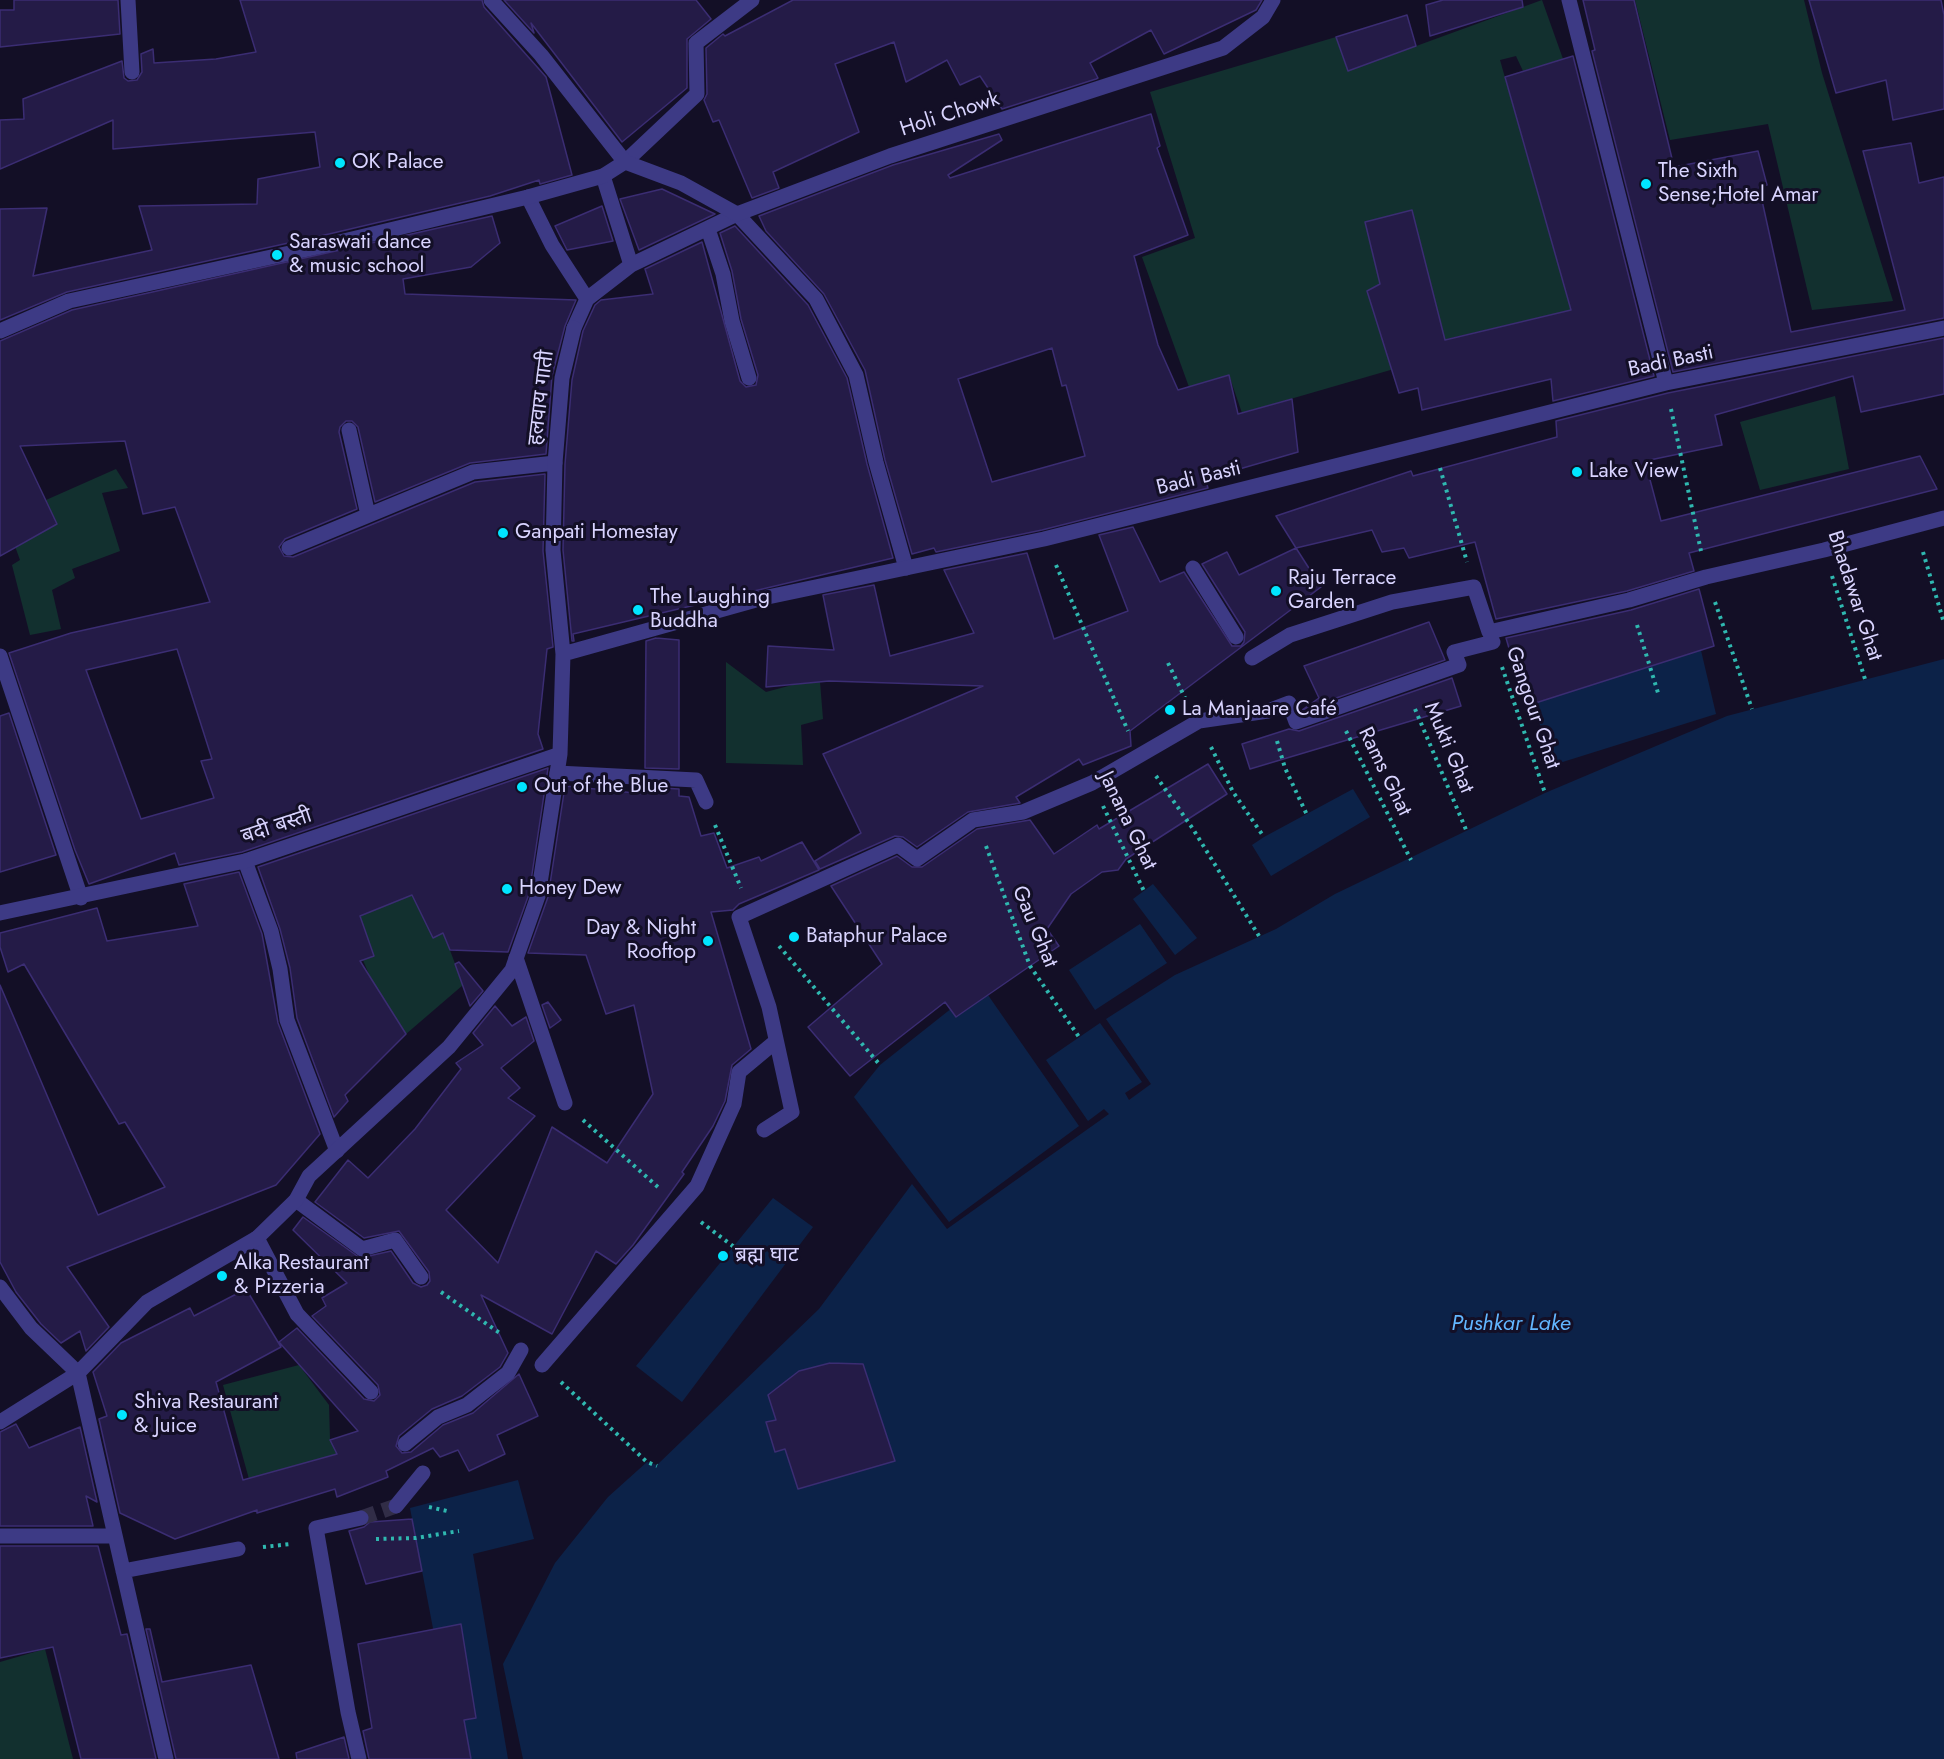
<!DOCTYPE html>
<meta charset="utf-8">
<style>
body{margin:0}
canvas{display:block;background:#130f26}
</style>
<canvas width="1944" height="1759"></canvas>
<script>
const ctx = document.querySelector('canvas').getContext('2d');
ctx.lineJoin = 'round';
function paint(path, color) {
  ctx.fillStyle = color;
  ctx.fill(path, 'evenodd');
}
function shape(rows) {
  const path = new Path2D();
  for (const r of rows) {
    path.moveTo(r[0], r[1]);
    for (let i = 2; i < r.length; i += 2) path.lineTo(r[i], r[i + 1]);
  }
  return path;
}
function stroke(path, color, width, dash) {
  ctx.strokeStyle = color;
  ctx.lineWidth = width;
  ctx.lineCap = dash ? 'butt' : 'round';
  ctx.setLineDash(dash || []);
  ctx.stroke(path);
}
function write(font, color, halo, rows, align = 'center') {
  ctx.font = font + ' Jost,"Noto Sans Devanagari",sans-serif';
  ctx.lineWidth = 6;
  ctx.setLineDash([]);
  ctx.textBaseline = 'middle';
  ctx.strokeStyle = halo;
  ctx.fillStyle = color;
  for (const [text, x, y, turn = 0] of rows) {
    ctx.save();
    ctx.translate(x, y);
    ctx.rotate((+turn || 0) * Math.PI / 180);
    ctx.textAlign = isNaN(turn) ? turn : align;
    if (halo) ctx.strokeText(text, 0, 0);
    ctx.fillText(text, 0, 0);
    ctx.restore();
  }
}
paint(shape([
 [1542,0,1563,59,1523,71,1516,56,1500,60,1571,310,1421,345,1425,360,1242,413,1229,375,1189,387,1142,257,1195,238,1150,92,1336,37,1348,71],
 [1635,0,1804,0,1822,73,1893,301,1812,310,1768,124,1670,140],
 [1835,396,1849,469,1760,490,1740,422],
 [116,469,128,488,102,493,120,551,72,569,75,578,52,590,61,629,30,635,12,565,20,560,12,538,57,524,46,500],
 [726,662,766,692,796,684,820,682,823,719,801,725,803,765,726,763],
 [427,889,463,985,406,1034,388,1006,374,1012,373,984,363,960,373,956,360,916],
 [299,1365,329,1405,330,1440,337,1454,249,1479,223,1385],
 [45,1649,73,1759,0,1759,0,1662]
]), '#12302f');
paint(shape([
 [1699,642,1716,714,1553,765,1530,694],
 [1944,659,1944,1759,523,1759,503,1664,555,1563,608,1497,647,1462,657,1465,819,1309,912,1184,947,1229,1109,1114,1104,1109,1088,1121,1046,1060,1100,1023,1142,1082,1125,1093,1129,1100,1151,1084,1106,1019,1175,975,1276,929,1335,894,1545,793,1727,716],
 [1353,789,1370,817,1271,876,1252,845,1264,837],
 [1153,884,1197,938,1175,955,1133,899],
 [1140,924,1167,963,1095,1010,1069,970],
 [981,985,1079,1126,949,1222,854,1097,880,1065],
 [773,1198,813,1227,682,1402,636,1366],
 [518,1480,534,1539,473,1554,508,1759,458,1759,410,1508]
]), '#0c2248');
const building = shape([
 [14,0,118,0,120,34,0,47,0,10,14,10,14,0],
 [240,0,482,0,484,7,546,77,572,175,540,184,539,180,490,196,329,234,67,292,0,320,0,209,47,208,33,276,152,250,139,206,257,204,258,179,320,167,315,132,113,149,113,120,0,169,0,120,24,119,23,99,122,61,124,78,128,81,137,80,142,72,141,54,153,49,154,63,216,59,256,52,240,0],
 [504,0,696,0,711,19,687,39,687,88,622,142,531,23,534,33,504,0],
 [793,0,1262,0,1256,10,1164,54,1151,30,1090,63,1098,78,1096,79,1002,109,980,76,960,85,947,60,906,82,894,42,835,64,859,132,773,172,779,188,752,198,719,120,713,122,704,100,707,94,706,48,723,34,725,36,793,0],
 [1443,0,1522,0,1523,7,1430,36,1426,5,1443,0],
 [1583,0,1634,0,1674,167,1758,151,1767,185,1759,187,1791,332,1905,310,1863,151,1911,143,1919,183,1944,177,1944,318,1673,372,1592,51,1595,50,1583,0],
 [1809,0,1941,0,1944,15,1944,109,1893,120,1886,80,1836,93,1809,0],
 [1407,15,1416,46,1348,71,1336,37,1407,15],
 [1573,56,1654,376,1553,401,1551,379,1422,410,1418,388,1399,393,1367,291,1380,284,1365,222,1412,210,1445,340,1571,310,1505,77,1573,56],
 [1151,114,1160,146,1157,148,1188,235,1134,256,1158,345,1178,390,1229,375,1238,414,1292,399,1298,452,1205,479,1208,488,1042,530,936,552,934,548,912,554,885,460,865,370,824,294,766,231,759,216,893,165,999,134,1002,140,948,175,950,178,1151,114],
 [1052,348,1062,386,1066,385,1085,456,992,482,958,379,1052,348],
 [662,189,715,214,639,250,620,199,662,189],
 [602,206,613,241,567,250,555,226,602,206],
 [492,216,500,243,471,267,403,279,405,294,576,300,565,326,552,376,546,454,470,463,375,502,358,427,352,421,346,421,340,427,339,432,357,509,285,539,279,547,284,556,293,557,475,482,545,474,543,551,553,647,547,649,538,734,543,749,242,852,179,865,175,853,89,884,75,850,9,653,71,633,210,602,175,507,143,514,125,441,20,446,57,524,0,556,0,341,72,310,492,216],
 [177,649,212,759,201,761,214,798,141,819,86,670,177,649],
 [735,226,808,305,847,378,867,464,893,558,573,634,574,641,572,641,563,550,565,464,572,380,583,331,595,305,601,300,653,294,645,269,702,242,740,381,746,387,756,385,758,375,741,319,732,271,720,233,735,226],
 [1944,338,1944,394,1861,412,1853,376,1715,415,1722,445,1645,461,1661,521,1920,456,1937,489,1689,553,1694,571,1627,591,1496,619,1475,542,1409,558,1404,548,1382,552,1372,530,1296,548,1276,516,1411,471,1413,476,1557,437,1556,421,1668,393,1944,338],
 [1133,527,1160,582,1184,572,1232,646,1241,646,1244,642,1245,632,1202,564,1227,552,1239,575,1296,548,1321,587,1130,731,1131,746,1083,765,1079,759,1016,797,1020,803,968,812,917,847,903,837,895,836,820,869,815,861,861,833,823,754,983,686,829,681,766,687,768,646,834,650,823,595,874,585,890,656,974,633,944,570,1027,553,1054,639,1128,611,1099,535,1133,527],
 [1699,589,1714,646,1526,706,1506,638,1631,610,1699,589],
 [1429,622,1445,660,1302,710,1319,698,1304,666,1429,622],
 [656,638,679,640,679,769,645,768,646,641,656,638],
 [1452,678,1461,706,1250,769,1242,744,1289,729,1299,731,1452,678],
 [9,713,56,855,0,872,0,716,9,713],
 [1208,764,1227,794,1126,859,1118,870,1102,872,1071,894,1047,929,1059,946,956,1017,945,1002,850,1076,808,1027,882,964,831,886,897,856,912,867,922,867,977,829,1030,820,1054,854,1097,825,1099,829,1208,764],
 [548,768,529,894,508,952,450,950,443,933,433,938,412,895,360,916,374,956,360,961,406,1034,345,1095,348,1101,334,1117,297,1018,290,968,280,929,258,867,548,768],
 [565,786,645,794,645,787,679,789,679,796,689,797,701,836,714,833,727,868,759,857,761,861,802,842,819,870,739,904,733,910,711,912,751,1049,732,1065,725,1101,713,1126,682,1172,684,1174,633,1245,616,1264,596,1251,552,1334,481,1295,508,1353,500,1367,462,1396,432,1409,399,1436,396,1446,402,1453,411,1452,443,1425,473,1413,519,1374,538,1416,497,1435,505,1454,469,1471,458,1450,440,1457,433,1448,386,1471,388,1477,337,1497,335,1489,257,1513,257,1510,175,1539,120,1513,99,1419,107,1416,93,1372,121,1343,190,1308,194,1316,246,1289,281,1347,216,1382,243,1480,337,1454,330,1440,358,1431,279,1342,297,1328,364,1399,374,1401,380,1395,378,1385,312,1316,326,1306,322,1298,347,1283,293,1230,303,1217,360,1258,391,1251,413,1283,421,1287,427,1285,430,1281,429,1272,399,1231,364,1238,315,1202,348,1160,368,1178,415,1129,461,1069,456,1063,483,1045,473,1033,495,1006,512,1026,526,1017,534,1041,501,1068,520,1088,508,1098,535,1116,446,1210,498,1263,552,1127,607,1163,653,1094,634,1005,606,1014,586,955,528,953,548,897,565,786],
 [239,872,262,934,278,1023,320,1134,276,1185,67,1267,109,1327,86,1351,80,1331,61,1343,41,1324,16,1292,0,1262,0,985,98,1215,165,1187,125,1122,119,1124,24,964,8,972,0,947,0,933,97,908,107,941,198,926,184,884,239,872],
 [459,962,483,991,470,1006,455,964,459,962],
 [548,1002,561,1020,550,1028,542,1005,548,1002],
 [830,1363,863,1364,895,1461,798,1489,785,1449,775,1452,766,1422,776,1420,768,1395,799,1371,830,1363],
 [16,1424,29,1448,80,1427,97,1502,86,1496,93,1526,0,1526,0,1432,16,1424],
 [412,1519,422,1571,366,1584,349,1531,364,1527,370,1522,412,1519],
 [0,1546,98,1546,121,1635,127,1634,156,1759,81,1759,53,1647,0,1658,0,1546],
 [461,1624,476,1718,464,1720,471,1759,369,1759,363,1731,372,1728,358,1644,461,1624],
 [146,1629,150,1629,162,1682,251,1665,279,1759,176,1759,146,1629],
 [344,1737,349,1759,297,1759,296,1753,344,1737]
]);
paint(building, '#241b47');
stroke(building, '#3b2d73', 1.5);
stroke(shape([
 [361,1518,396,1506]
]), '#312d47', 15, [15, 8]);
stroke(shape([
 [1671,409,1701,551],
 [1440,468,1467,562],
 [1923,552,1944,623],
 [1056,565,1128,731],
 [1832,576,1865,679],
 [1715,602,1752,709],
 [1637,625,1659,696],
 [1168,663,1185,698],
 [1502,667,1545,793],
 [1415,709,1467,832],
 [1346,731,1411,860],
 [1277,741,1285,768,1307,815],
 [1211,747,1233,792,1264,837],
 [1156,776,1193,829,1259,936],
 [1103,806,1144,891],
 [715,825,741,888],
 [986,846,1030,966,1079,1037],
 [779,946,880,1065],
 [583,1120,660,1189],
 [701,1222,754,1262],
 [441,1292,501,1334],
 [561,1382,647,1462,657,1466],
 [429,1507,447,1511],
 [376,1539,416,1538,459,1531],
 [263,1547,291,1544]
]), '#2fb8b0', 4, [3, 4.5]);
stroke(shape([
 [128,0,132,72],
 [625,162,697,94,696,43,752,0],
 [528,197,552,245,587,299],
 [708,229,723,274,732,321,749,378],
 [631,265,737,214,816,299,856,375,876,462,906,568],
 [574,328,587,299,631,265,603,176],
 [349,430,368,515],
 [289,548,473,472,555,463],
 [0,656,81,898],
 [557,773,696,780,706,802],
 [245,861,271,931,280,969,287,1020,337,1151],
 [516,958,565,1103],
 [296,1200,362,1249,395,1240,421,1277],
 [257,1238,297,1314,371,1392]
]), '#3d3a85', 15);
stroke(shape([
 [491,0,541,55,625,162,681,183,737,214,890,156,1223,48,1263,17,1273,0],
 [1569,0,1666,383],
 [0,331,69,301,331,244,528,197,603,176,625,162],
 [1193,568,1236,637],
 [563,654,553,550,555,463,562,378,574,328],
 [1252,658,1290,635,1392,602,1474,587,1489,632,1629,600,1706,577,1824,550,1944,518],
 [0,913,245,861,560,754],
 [764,1130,792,1112,769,1007,739,917,898,845,917,859,973,820,1023,812,1092,783,1199,721,1268,711,1289,703,1296,722,1459,665,1454,652,1493,642],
 [0,1287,31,1328,78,1373,166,1759],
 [542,1365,697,1186,734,1104,739,1072,775,1042],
 [0,1422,78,1373,147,1302,257,1238,296,1200,309,1176,449,1047,512,970,538,896,560,754,563,654,763,598,1044,539,1666,383,1944,328],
 [405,1444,438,1417,467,1405,508,1373,521,1350],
 [396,1506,423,1473],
 [0,1536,115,1536],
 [123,1571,238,1549],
 [359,1759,348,1712,316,1528,361,1518]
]), '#3d3a85', 15);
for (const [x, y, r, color] of [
 [340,163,6,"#00e5ff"],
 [1646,184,6,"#00e5ff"],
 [277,255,6,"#00e5ff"],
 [1577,472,6,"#00e5ff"],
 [503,533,6,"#00e5ff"],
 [1276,591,6,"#00e5ff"],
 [638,610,6,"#00e5ff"],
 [1170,710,6,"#00e5ff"],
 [522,787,6,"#00e5ff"],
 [507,889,6,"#00e5ff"],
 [794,937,6,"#00e5ff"],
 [708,941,6,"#00e5ff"],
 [723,1256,6,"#00e5ff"],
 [222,1276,6,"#00e5ff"],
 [122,1415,6,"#00e5ff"]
]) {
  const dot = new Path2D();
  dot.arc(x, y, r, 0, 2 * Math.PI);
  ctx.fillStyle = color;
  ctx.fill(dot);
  stroke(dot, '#130f26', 2);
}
write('21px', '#d9d4ff', '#130f26', [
 ["Holi Chowk",950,115,-18],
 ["Badi Basti",1671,362,-12],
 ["हलवाय गाती",542,398,-83],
 ["Badi Basti",1199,479,-14],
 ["Bhadawar Ghat",1854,596,72],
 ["Gangour Ghat",1532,708,71],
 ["Mukti Ghat",1448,748,67],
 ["Rams Ghat",1384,772,64],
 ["Janana Ghat",1127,821,64],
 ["बदी बस्ती",277,827,-18],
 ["Gau Ghat",1034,927,67]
]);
write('21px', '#d9d4ff', '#130f26', [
 ["OK Palace",352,163],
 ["The Sixth",1658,172],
 ["Sense;Hotel Amar",1658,196],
 ["Saraswati dance",289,243],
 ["& music school",289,267],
 ["Lake View",1589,472],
 ["Ganpati Homestay",515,533],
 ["Raju Terrace",1288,579],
 ["Garden",1288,603],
 ["The Laughing",650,598],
 ["Buddha",650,622],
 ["La Manjaare Café",1182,710],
 ["Out of the Blue",534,787],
 ["Honey Dew",519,889],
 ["Day & Night",696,929,"right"],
 ["Rooftop",696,953,"right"],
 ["Bataphur Palace",806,937],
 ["ब्रह्म घाट",735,1256],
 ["Alka Restaurant",234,1264],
 ["& Pizzeria",234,1288],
 ["Shiva Restaurant",134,1403],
 ["& Juice",134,1427]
], 'left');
write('italic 22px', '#62b6ff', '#130f26', [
 ["Pushkar Lake",1511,1325]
]);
</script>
